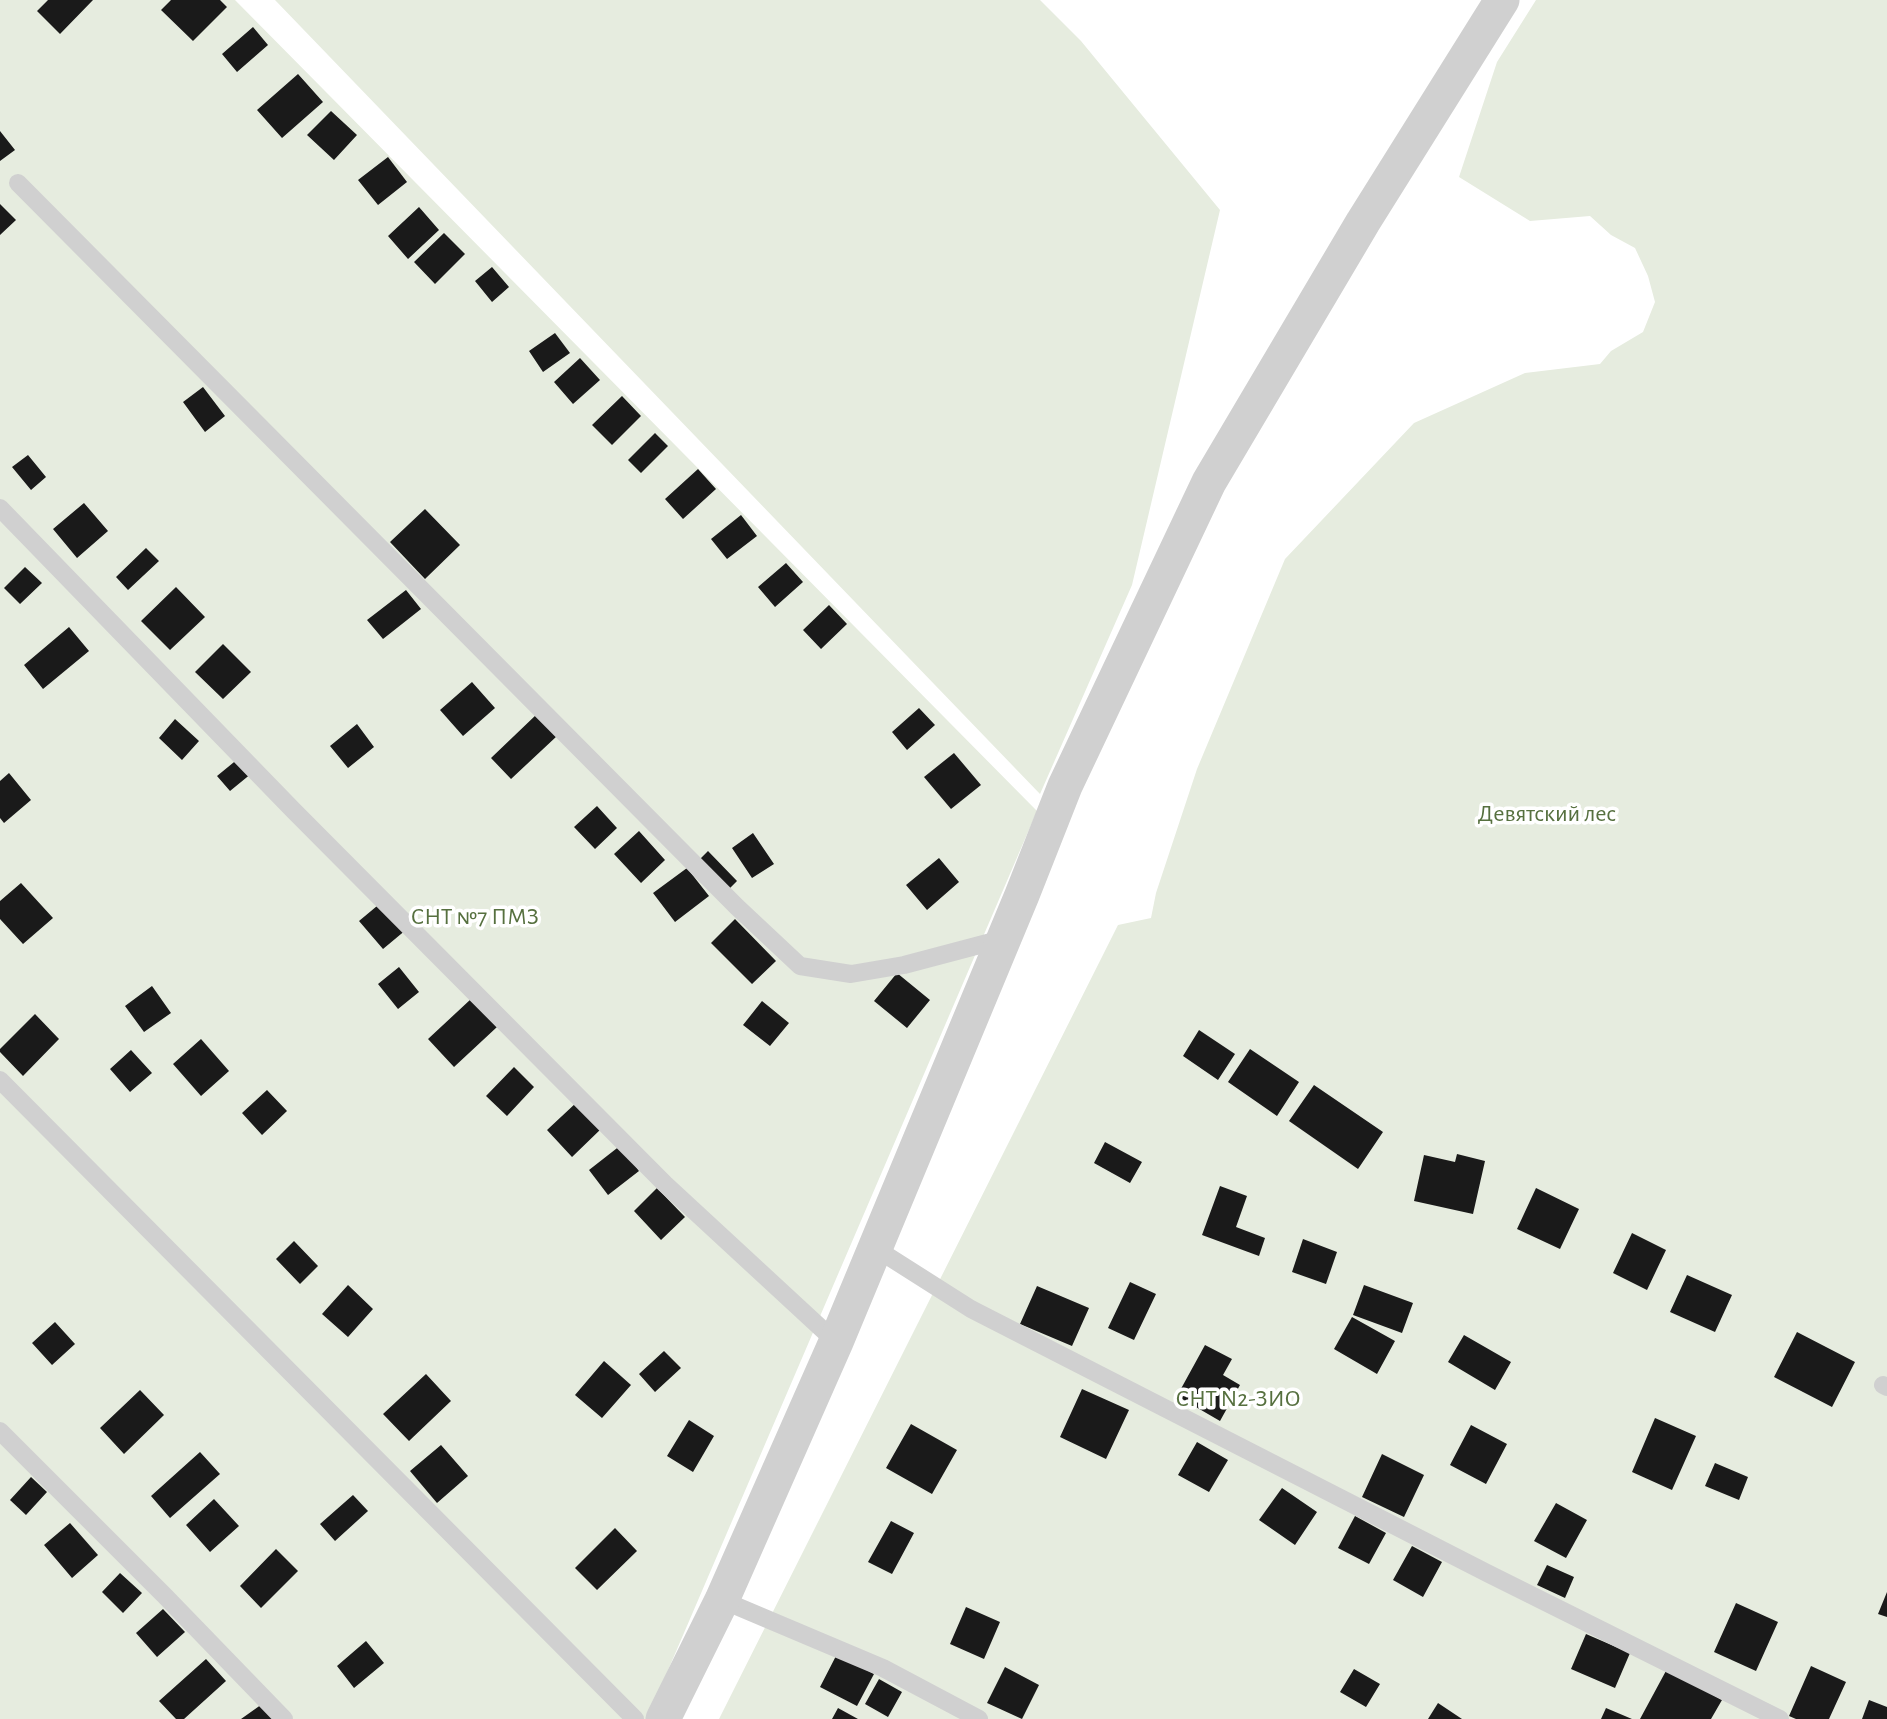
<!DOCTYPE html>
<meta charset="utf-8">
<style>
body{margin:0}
canvas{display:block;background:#fff}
</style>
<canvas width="1887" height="1719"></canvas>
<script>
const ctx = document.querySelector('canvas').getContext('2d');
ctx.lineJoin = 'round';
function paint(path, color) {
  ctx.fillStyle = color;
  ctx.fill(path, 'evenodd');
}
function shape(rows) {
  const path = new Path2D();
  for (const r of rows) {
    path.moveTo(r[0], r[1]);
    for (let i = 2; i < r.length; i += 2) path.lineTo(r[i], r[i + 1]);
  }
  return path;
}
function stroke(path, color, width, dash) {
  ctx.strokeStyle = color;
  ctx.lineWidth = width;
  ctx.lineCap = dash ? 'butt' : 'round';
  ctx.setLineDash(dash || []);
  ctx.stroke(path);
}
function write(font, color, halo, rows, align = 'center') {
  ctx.font = font + ' "Alegreya Sans",sans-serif';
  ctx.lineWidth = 7;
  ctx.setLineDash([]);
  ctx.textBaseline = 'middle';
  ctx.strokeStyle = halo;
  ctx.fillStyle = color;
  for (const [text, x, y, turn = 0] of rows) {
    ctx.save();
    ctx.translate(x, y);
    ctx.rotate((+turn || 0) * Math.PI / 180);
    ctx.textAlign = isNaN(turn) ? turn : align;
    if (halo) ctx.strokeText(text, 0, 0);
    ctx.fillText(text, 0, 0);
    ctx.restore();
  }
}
paint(shape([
 [0,0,235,0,1037,811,647,1719,0,1719],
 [275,0,1040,0,1081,41,1220,210,1132,585,1040,794],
 [1536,0,1887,0,1887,1719,719,1719,1118,925,1151,918,1156,893,1197,769,1285,559,1414,423,1525,373,1600,364,1611,351,1643,332,1655,302,1648,276,1635,248,1611,235,1590,216,1530,221,1459,177,1497,62]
]), '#e6ecdf');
paint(shape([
 [48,0,93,0,60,34,37,11],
 [171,0,220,0,227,7,193,41,161,10],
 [253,27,268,45,237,72,222,54],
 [298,74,323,102,282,138,257,110],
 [331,111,357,135,334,160,307,135],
 [0,131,15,150,0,161],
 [388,157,407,182,378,205,358,180],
 [0,204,16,220,0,235],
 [419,207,439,230,408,259,388,236],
 [444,233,465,254,435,284,414,262],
 [492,267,509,287,492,302,475,281],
 [555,333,570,353,543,372,529,351],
 [580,358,600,380,573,404,554,382],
 [203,387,225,416,205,432,183,402],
 [622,396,641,416,612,445,592,425],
 [655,433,668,446,641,473,628,460],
 [28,455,46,477,31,490,12,467],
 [698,469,716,489,683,519,665,499],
 [84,503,108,531,77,558,53,529],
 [425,509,460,545,425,579,390,542],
 [741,515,757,536,727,559,711,539],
 [146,548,159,561,128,590,116,577],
 [786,563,803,582,775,607,758,587],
 [25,567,42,583,20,604,4,588],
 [176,587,205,617,170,650,141,621],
 [406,590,421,609,383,639,367,620],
 [829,605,847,624,821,649,803,630],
 [69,627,89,651,43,689,24,665],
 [223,644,251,672,223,699,195,672],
 [472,682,495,708,463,736,440,710],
 [919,708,935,725,907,750,892,732],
 [537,714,557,736,511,779,491,758],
 [175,719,199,741,182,760,159,738],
 [357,724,374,747,348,768,330,746],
 [954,753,981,785,951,809,924,777],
 [239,758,252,773,230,791,217,776],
 [9,773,31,800,4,823,0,818,0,781],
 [597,806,617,828,595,849,574,827],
 [639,831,665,860,641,883,614,854],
 [753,833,774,864,752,878,732,848],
 [708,851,737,881,722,896,693,866],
 [939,858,959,882,927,910,906,885],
 [687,868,709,896,675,922,653,893],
 [21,883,53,918,23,944,0,919,0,901],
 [383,901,407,929,383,949,359,921],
 [735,919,776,961,752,984,711,943],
 [399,967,419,992,398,1009,378,984],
 [897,973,930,1000,907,1028,874,1001],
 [152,986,171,1013,144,1032,125,1006],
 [471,999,497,1027,454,1067,428,1039],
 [762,1001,789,1023,770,1046,743,1025],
 [35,1014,59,1039,23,1076,0,1052,0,1049],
 [1199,1030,1235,1054,1218,1080,1183,1056],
 [201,1039,229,1071,201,1096,173,1064],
 [1250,1049,1299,1082,1277,1116,1228,1082],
 [131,1050,152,1073,130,1092,110,1069],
 [514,1067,534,1087,507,1116,486,1096],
 [1314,1085,1383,1132,1358,1169,1289,1121],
 [267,1090,287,1111,262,1135,242,1113],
 [577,1102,602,1128,572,1157,547,1130],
 [1105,1142,1142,1162,1130,1183,1094,1163],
 [621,1145,639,1171,608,1195,589,1170],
 [1457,1154,1485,1161,1473,1214,1414,1201,1424,1155,1455,1162],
 [1220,1186,1247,1196,1236,1227,1265,1238,1259,1256,1202,1235],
 [657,1188,685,1217,661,1240,634,1211],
 [1536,1188,1579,1209,1560,1249,1517,1229],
 [1632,1233,1666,1250,1647,1290,1613,1273],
 [1303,1239,1337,1252,1326,1284,1292,1272],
 [294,1241,318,1266,300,1284,276,1259],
 [1687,1275,1732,1295,1715,1332,1670,1312],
 [1130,1282,1156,1294,1134,1340,1108,1328],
 [348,1285,373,1309,348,1337,322,1314],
 [1364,1285,1413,1303,1402,1333,1353,1315],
 [1037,1286,1089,1308,1072,1346,1020,1324],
 [1352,1317,1395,1341,1377,1374,1334,1349],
 [55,1322,75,1344,52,1365,32,1343],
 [1797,1332,1855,1362,1832,1407,1774,1377],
 [1464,1335,1511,1362,1495,1390,1448,1362],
 [1205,1345,1232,1359,1223,1375,1240,1385,1220,1421,1177,1396],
 [664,1351,681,1368,655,1392,639,1374],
 [604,1361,631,1385,602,1418,575,1395],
 [426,1374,451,1401,409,1441,383,1414],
 [1082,1389,1129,1410,1106,1459,1060,1437],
 [140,1390,164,1415,124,1454,100,1428],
 [1655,1418,1696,1436,1672,1490,1632,1472],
 [689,1420,714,1436,693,1472,667,1456],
 [911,1424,957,1450,932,1494,886,1468],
 [1471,1425,1507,1444,1486,1484,1450,1465],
 [1197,1442,1228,1460,1209,1492,1178,1475],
 [441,1445,468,1476,437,1503,410,1471],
 [200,1452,220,1474,170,1518,151,1496],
 [1382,1454,1424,1475,1404,1517,1362,1497],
 [1715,1463,1748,1477,1739,1500,1705,1486],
 [31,1477,47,1492,26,1515,10,1500],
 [1282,1488,1317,1512,1295,1545,1259,1520],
 [353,1495,368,1511,335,1541,320,1524],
 [214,1499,239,1526,210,1552,186,1525],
 [1556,1503,1587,1520,1566,1558,1534,1541],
 [1355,1516,1386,1533,1369,1564,1338,1548],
 [891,1521,914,1533,892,1574,868,1562],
 [70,1523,98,1555,72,1578,44,1545],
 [615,1528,637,1551,597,1590,575,1568],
 [1412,1546,1442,1562,1423,1597,1393,1580],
 [276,1549,298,1571,261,1608,240,1586],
 [1547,1565,1574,1577,1565,1598,1537,1585],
 [120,1573,142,1593,123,1613,102,1592],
 [1887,1592,1887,1617,1878,1614],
 [1736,1603,1778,1622,1756,1671,1714,1652],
 [966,1607,1000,1622,984,1659,950,1644],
 [163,1609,185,1632,157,1657,136,1633],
 [1586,1634,1630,1653,1615,1688,1571,1669],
 [366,1641,384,1663,354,1688,337,1666],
 [837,1654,874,1674,857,1706,820,1687],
 [206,1659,226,1681,184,1719,176,1719,159,1701],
 [1811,1666,1846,1682,1829,1719,1796,1719,1789,1716],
 [1005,1667,1039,1685,1022,1719,987,1703],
 [1354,1669,1380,1684,1366,1707,1340,1692],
 [1667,1669,1722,1700,1711,1719,1640,1719],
 [879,1679,902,1692,888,1717,865,1704],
 [1869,1700,1887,1707,1887,1719,1862,1719],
 [265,1702,277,1719,241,1719],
 [1438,1703,1462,1719,1428,1719],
 [838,1708,858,1719,832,1719],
 [1606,1708,1632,1719,1601,1719]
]), '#1a1a1a');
stroke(shape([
 [18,183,737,907,800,966,851,974,904,965,991,942,1003,936],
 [0,508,294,811,665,1184,836,1342],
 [0,1080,635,1719],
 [875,1248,971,1309,1487,1573,1780,1719],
 [1883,1385,1887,1387],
 [0,1431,164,1595,284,1719],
 [722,1600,883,1668,979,1719]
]), '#d0d0d0', 18);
stroke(shape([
 [663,1719,722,1600,836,1342,1022,895,1065,786,1209,482,1363,222,1502,0]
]), '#d0d0d0', 35);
write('24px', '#56703f', '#fff', [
 ["Девятский лес",1547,814],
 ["СНТ №7 ПМЗ",475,917],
 ["СНТ N2-ЗИО",1238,1399]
]);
</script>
